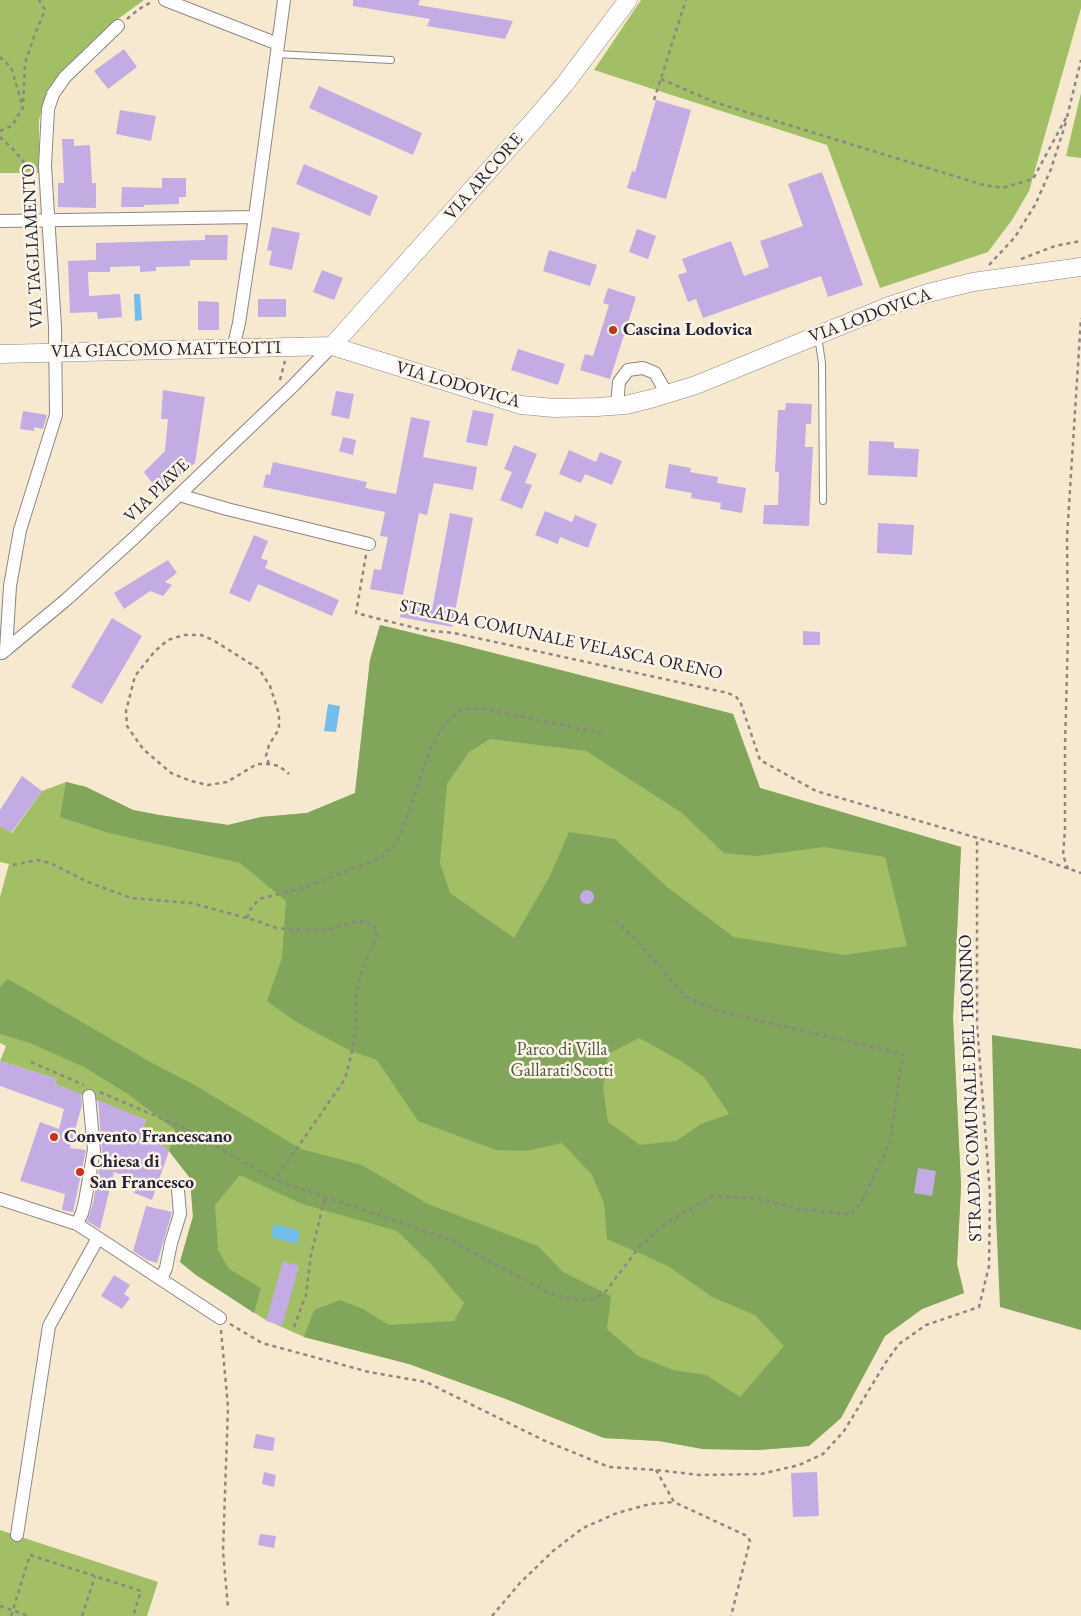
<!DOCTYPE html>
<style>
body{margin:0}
canvas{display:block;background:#f6e9d0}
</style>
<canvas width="1081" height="1616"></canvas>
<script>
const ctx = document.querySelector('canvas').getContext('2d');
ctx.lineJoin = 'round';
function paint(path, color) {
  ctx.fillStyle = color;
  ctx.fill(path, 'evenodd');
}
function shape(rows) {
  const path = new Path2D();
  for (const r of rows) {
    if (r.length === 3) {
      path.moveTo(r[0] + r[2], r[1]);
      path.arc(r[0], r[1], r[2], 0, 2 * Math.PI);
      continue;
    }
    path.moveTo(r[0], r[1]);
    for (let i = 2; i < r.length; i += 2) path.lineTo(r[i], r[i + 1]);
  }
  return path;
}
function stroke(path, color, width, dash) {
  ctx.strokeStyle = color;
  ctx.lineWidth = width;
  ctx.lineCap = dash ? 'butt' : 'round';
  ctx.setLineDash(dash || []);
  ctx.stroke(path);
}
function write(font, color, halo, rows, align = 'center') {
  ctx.font = font + ' "EB Garamond",serif';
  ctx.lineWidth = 5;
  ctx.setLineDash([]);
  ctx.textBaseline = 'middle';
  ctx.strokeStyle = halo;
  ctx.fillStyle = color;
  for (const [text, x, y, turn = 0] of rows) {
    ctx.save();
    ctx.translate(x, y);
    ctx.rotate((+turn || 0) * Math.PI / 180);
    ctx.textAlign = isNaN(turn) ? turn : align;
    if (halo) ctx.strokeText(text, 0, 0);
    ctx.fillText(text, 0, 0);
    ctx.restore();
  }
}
paint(shape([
 [0,0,144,0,114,22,58,75,44,100,39,120,39,173,0,173],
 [641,0,1081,0,1081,8,1029,191,1012,220,988,252,880,288,827,145,594,70],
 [1081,93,1081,158,1066,156],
 [380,625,458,644,733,714,760,788,961,847,953,1018,961,1186,957,1264,964,1293,922,1309,885,1336,841,1418,809,1446,758,1450,703,1449,659,1441,604,1438,506,1399,409,1364,304,1337,264,1319,196,1275,180,1262,193,1217,190,1178,169,1151,153,1138,141,1133,146,1120,55,1084,57,1079,0,1061,6,1046,0,1043,0,897,9,864,0,862,0,826,12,833,42,791,66,782,86,787,133,810,159,815,228,825,261,817,307,813,355,793,370,660],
 [0,1530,158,1582,147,1616,0,1616]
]), '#a2bf66');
paint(shape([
 [380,625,458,644,733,714,760,788,961,847,953,1018,961,1186,957,1264,964,1293,922,1309,885,1336,841,1418,809,1446,758,1450,703,1449,659,1441,604,1438,506,1399,409,1364,304,1337,314,1310,340,1300,363,1309,389,1325,454,1321,464,1303,430,1263,397,1231,302,1204,240,1175,215,1205,218,1250,229,1269,261,1288,254,1313,196,1275,180,1262,193,1216,190,1178,169,1151,175,1130,128,1094,84,1067,30,1043,0,1034,0,987,8,979,152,1063,193,1084,301,1149,362,1165,428,1204,538,1246,563,1272,611,1296,607,1329,638,1356,673,1370,706,1375,740,1397,784,1346,755,1315,712,1297,668,1266,607,1239,604,1203,592,1175,562,1143,526,1151,496,1150,418,1121,377,1060,351,1051,296,1022,267,1001,282,958,286,901,240,863,109,833,60,817,66,782,86,787,133,810,159,815,228,825,261,817,307,813,355,793,370,660],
 [490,739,586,751,682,813,724,853,756,856,824,847,885,857,907,946,844,955,734,937,667,887,615,839,569,832,550,876,514,938,450,893,440,863,447,784,469,752],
 [639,1038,681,1061,704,1077,729,1114,701,1124,676,1141,640,1145,608,1122,603,1088,608,1054],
 [992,1035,1081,1049,1081,1330,1000,1307,996,1216]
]), '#81a65b');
paint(shape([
 [134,294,140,294,142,320,135,321],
 [328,704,340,706,336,732,324,731],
 [274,1224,300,1231,297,1244,271,1237]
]), '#72bdeb');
paint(shape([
 [353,0,420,0,418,5,513,21,505,39,427,26,430,19,353,6],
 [124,49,137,67,108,89,94,71],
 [319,86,422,133,413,155,309,108],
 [656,100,691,110,666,199,627,188,632,171,635,172],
 [120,110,156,116,151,141,116,134],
 [62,139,74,139,74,146,90,145,92,183,96,183,96,208,58,207,58,183,64,183],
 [304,164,378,196,370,216,296,184],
 [822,172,863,285,828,297,821,276,703,318,696,299,688,302,678,275,687,272,682,259,731,241,744,276,769,267,760,241,803,226,788,184],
 [162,178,186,178,186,197,179,197,179,204,144,205,144,207,121,207,122,187,162,188],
 [272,227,300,233,292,270,269,265,272,251,267,250],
 [637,229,656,236,648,259,629,252],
 [205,235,228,235,227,260,190,260,190,266,156,267,156,271,140,272,140,266,110,267,110,272,88,272,89,296,120,294,122,317,98,319,97,312,70,313,68,261,96,260,96,243,205,240],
 [549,250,597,265,590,286,543,271],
 [322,270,343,278,334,300,313,292],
 [608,288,636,297,610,379,580,370,585,354,593,356,609,305,603,303],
 [258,299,286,299,286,317,258,317],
 [198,301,219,302,219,330,198,330],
 [518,349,565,364,558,385,511,370],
 [163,390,205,397,195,463,159,492,144,472,165,451,168,419,161,419],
 [336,391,354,394,349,419,331,415],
 [786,403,812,404,811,424,806,424,805,447,813,447,809,526,763,524,764,505,778,505,779,472,775,472,778,410,785,410],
 [473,410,494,414,487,446,466,442],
 [23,411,47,415,43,429,34,427,34,431,20,429],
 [411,417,430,421,423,457,477,467,473,490,434,483,427,515,419,513,403,595,370,589,374,569,381,570,388,537,380,536,385,512,263,487,266,474,270,475,273,462,367,482,365,488,396,494],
 [343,437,356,440,353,455,339,451],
 [869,441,894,442,894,448,919,449,917,477,868,475],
 [514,445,537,454,525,483,532,485,522,509,500,500,512,472,504,469],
 [569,450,596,462,600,452,622,461,612,485,585,474,581,483,559,474],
 [669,464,691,468,690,472,718,477,717,483,746,488,742,513,720,509,721,503,691,498,692,493,665,488],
 [545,511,572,522,575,515,597,524,588,548,560,537,558,544,535,535],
 [450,513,473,518,452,627,400,617,402,604,432,610],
 [878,523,914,525,912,555,877,553],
 [254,535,268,541,261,558,268,561,265,568,339,600,332,616,258,584,250,602,229,593],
 [168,560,177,573,165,582,172,585,163,596,150,591,124,609,114,593],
 [112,618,142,636,102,704,71,687],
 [803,631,820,632,820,645,803,645],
 [22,776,42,791,11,833,0,826,0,810],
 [587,897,7],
 [0,1061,57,1079,55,1084,81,1094,82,1105,70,1148,86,1150,73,1212,62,1210,65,1194,20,1181,40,1122,59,1129,64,1109,0,1086],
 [98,1100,146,1120,141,1133,153,1138,169,1151,152,1200,134,1193,138,1181,114,1172,100,1229,87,1221,93,1203,102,1151],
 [918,1168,936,1171,932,1196,914,1193],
 [146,1206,172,1212,157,1263,147,1260,133,1251],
 [283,1261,299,1266,282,1326,266,1321],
 [114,1275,130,1285,124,1294,130,1298,122,1309,101,1296],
 [256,1434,275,1438,273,1451,253,1448],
 [264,1472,276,1475,274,1487,262,1484],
 [817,1472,819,1516,793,1517,791,1473],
 [260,1534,276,1536,274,1548,258,1545]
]), '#c3abe4');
const lane = shape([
 [276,54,391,60],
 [818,336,822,363,823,501]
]);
const street = shape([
 [165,0,278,44],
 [0,221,255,217],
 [233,349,239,323,255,217,284,0],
 [617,406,619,382,628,370,643,368,655,373,667,394],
 [179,495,227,509,369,544],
 [6,650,10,586,20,530,56,415,55,327,45,166,48,109,53,94,65,77,118,26],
 [2,653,67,599,134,538,293,386,332,346],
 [0,1199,77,1224,220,1318],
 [77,1224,82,1213,85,1201,94,1150,89,1096],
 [161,1279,166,1268,171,1243,180,1214,178,1190],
 [17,1535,49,1326,98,1238]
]);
const secondary = shape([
 [332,346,534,120,564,85,628,0],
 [0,354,332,346,521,405,554,408,597,407,626,405,654,398,696,385,889,306,928,293,973,282,1081,267]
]);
stroke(lane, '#8c8686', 8);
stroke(street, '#8c8686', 14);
stroke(secondary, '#8c8686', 19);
stroke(shape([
 [127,19,139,9,153,1],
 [0,57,11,67,22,104],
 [661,79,714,102,980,184,1002,188,1033,179,1067,116],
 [654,100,686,0],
 [1067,117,1081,60],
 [0,131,12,126,23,107,25,63,35,34,45,10,39,0],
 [0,137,12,148,24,162,33,170],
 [1021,259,1055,246,1081,241],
 [989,265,1015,237,1035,205,1051,169,1066,122],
 [280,380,285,361],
 [366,555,356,613,423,630,454,633,728,693,736,697,740,701,760,760,816,791,1026,852,1058,865,1081,873],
 [269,764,266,756,269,745,279,729,279,714,270,686,259,669,213,640,201,635,184,635,168,640,155,651,135,676,126,711,127,726,143,749,171,773,191,781,208,785,227,782,257,764,269,764,279,766,289,774],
 [13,865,37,860,50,863,88,882,131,898,191,903,254,920,276,928,301,930,326,930,356,922,365,921,374,926,377,933,372,949,362,969,357,991,355,1029,353,1048,345,1079,275,1180],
 [1068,869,1063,855,1065,830,1065,747,1068,632,1067,537,1081,318],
 [247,918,250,910,259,899,306,887,380,858,393,847,402,831,432,745,445,724,462,709,484,709,602,733],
 [31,1062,84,1085],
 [100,1092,186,1129,275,1180,448,1239,551,1294,577,1300,593,1299,606,1291,640,1246,666,1223,713,1196,754,1198,804,1210,852,1214,862,1201,890,1142,903,1054,714,1010,686,997,640,944,614,919],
 [230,1324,262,1343,369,1372,426,1382,543,1440,609,1467,656,1470,700,1475,761,1474,799,1465,823,1454,844,1431,886,1362,899,1344,926,1325,979,1307,989,1266,990,1193,977,1025,977,837],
 [294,1327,306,1295,311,1255,325,1197],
 [221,1330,228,1407,223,1551,228,1608],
 [656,1470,674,1502,747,1536,750,1541,731,1616],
 [0,1606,29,1616],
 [11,1616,30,1555,141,1591,133,1616],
 [82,1616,95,1576],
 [492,1616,520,1583,553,1551,583,1528,617,1513,650,1504,674,1502]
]), '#8c8686', 2.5, [4, 4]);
stroke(lane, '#fff', 6);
stroke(street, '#fff', 12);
stroke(secondary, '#fff', 18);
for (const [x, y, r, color] of [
 [613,330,5,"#c8321e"],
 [54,1137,5,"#c8321e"],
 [80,1172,5,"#c8321e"]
]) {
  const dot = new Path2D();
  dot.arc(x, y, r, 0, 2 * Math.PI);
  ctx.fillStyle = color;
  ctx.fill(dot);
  stroke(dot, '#fcf5e5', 2);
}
write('18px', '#22223b', '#fcf5e5', [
 ["VIA ARCORE",484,177,-49],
 ["VIA TAGLIAMENTO",33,246,-93],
 ["VIA LODOVICA",870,316,-20],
 ["VIA GIACOMO MATTEOTTI",166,350,-1],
 ["VIA LODOVICA",458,385,16],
 ["VIA PIAVE",157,491,-44],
 ["STRADA COMUNALE VELASCA ORENO",561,640,12],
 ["STRADA COMUNALE DEL TRONINO",971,1088,-92]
]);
write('bold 18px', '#22223b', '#fcf5e5', [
 ["Cascina Lodovica",623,330],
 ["Convento Francescano",64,1137],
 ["Chiesa di",90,1162],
 ["San Francesco",90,1183]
], 'left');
write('18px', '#4f594a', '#fcf5e5', [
 ["Parco di Villa",562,1050],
 ["Gallarati Scotti",562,1071]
]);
</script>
